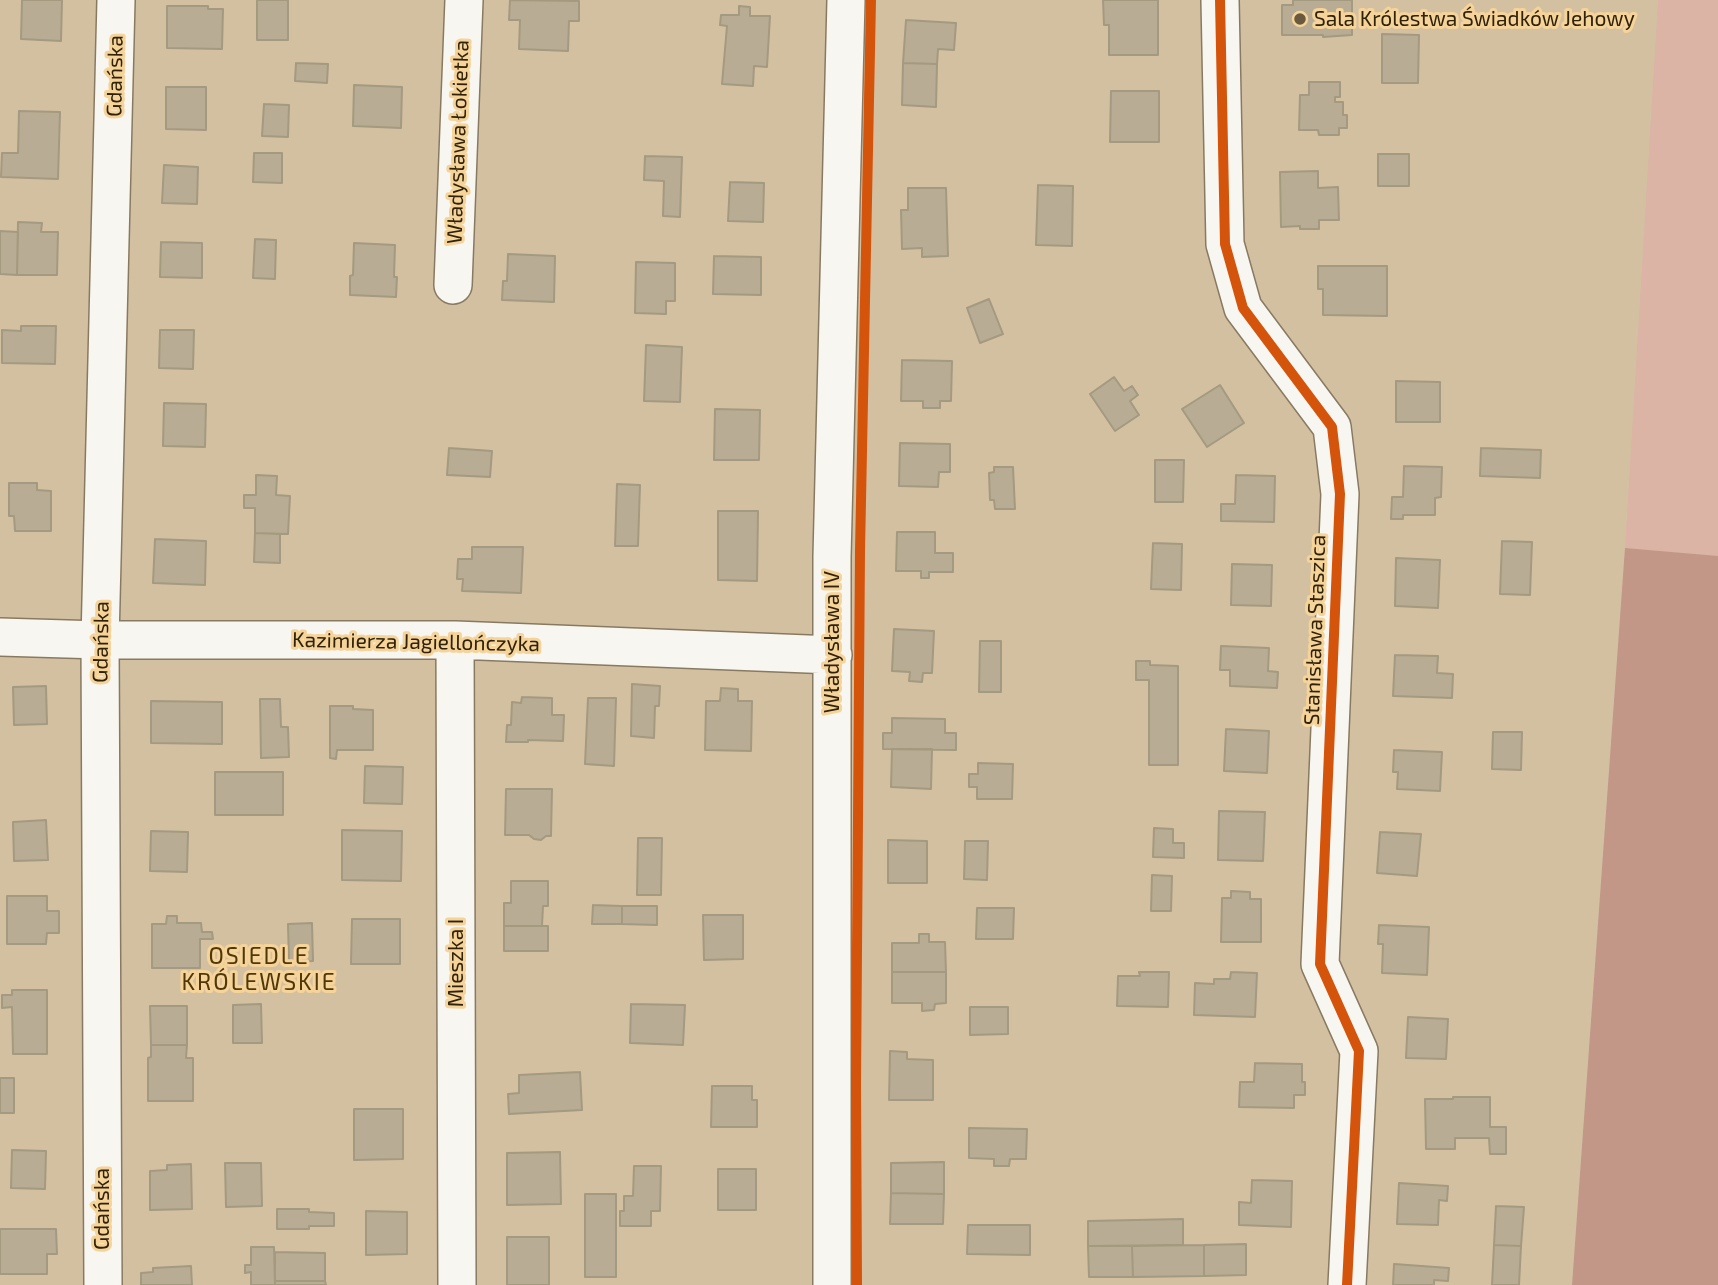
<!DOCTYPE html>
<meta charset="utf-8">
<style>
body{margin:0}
canvas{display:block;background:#d3c0a1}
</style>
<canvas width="1718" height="1285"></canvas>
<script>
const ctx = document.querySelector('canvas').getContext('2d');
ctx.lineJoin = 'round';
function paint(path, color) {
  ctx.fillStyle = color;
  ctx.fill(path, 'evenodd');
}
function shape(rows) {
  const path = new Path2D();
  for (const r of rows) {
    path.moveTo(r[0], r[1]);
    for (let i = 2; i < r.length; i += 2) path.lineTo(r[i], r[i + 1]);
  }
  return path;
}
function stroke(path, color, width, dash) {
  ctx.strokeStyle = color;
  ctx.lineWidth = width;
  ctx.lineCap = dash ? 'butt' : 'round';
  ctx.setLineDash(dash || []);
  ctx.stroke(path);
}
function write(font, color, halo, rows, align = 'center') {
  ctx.font = font + ' "Exo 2",sans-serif';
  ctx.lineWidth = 6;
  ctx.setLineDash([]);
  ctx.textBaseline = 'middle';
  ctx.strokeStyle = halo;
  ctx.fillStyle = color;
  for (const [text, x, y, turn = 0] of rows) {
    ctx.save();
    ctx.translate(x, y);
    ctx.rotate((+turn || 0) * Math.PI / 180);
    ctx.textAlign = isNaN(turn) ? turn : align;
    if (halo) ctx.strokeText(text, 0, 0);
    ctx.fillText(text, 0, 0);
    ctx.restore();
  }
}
paint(shape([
 [1658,0,1718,0,1718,556,1625,548]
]), '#dbb4a5');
paint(shape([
 [1625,548,1718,556,1718,1285,1572,1285]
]), '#c29788');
const building = shape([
 [22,0,62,0,61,41,21,39,22,0],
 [257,0,288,0,288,40,257,40,257,0],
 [510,0,579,1,579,21,569,21,568,51,519,49,520,20,509,20,510,0],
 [1103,0,1158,0,1158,55,1109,55,1109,25,1104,25,1103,0],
 [1293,0,1352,0,1352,35,1323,37,1323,35,1282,35,1282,5,1293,5,1293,0],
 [167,6,208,6,208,9,223,9,222,49,167,48,167,6],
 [739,6,750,7,750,16,770,16,767,67,754,66,753,86,722,84,727,26,720,25,721,15,739,15,739,6],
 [906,20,956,23,954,50,938,49,937,64,903,63,906,20],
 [1382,34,1419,35,1418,83,1382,83,1382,34],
 [296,63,328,64,327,83,295,81,296,63],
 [903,63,937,64,936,107,902,105,903,63],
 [1309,82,1340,82,1340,97,1335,97,1335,102,1343,102,1343,115,1347,115,1347,128,1339,128,1339,135,1319,135,1318,130,1299,130,1300,95,1309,95,1309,82],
 [354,85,402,87,401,128,353,126,354,85],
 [166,87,206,87,206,130,166,129,166,87],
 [1111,91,1159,91,1159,142,1110,142,1111,91],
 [264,104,289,105,288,137,262,136,264,104],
 [19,111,60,112,58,179,1,177,2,153,18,153,19,111],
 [254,153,282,153,282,183,253,182,254,153],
 [1378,154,1409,154,1409,186,1378,186,1378,154],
 [645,156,682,157,680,217,663,216,664,181,644,180,645,156],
 [164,165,198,167,197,204,162,203,164,165],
 [1318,171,1318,188,1338,187,1339,220,1319,220,1319,229,1300,229,1300,226,1281,227,1280,172,1318,171],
 [730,182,764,183,763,222,728,221,730,182],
 [1038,185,1073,186,1072,246,1036,245,1038,185],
 [908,188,946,188,948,256,922,257,922,248,902,249,901,210,908,210,908,188],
 [18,222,42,223,41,232,58,232,57,275,17,275,18,222],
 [0,231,18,232,17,275,0,274,0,231],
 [255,239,276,240,275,279,253,278,255,239],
 [161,242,202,243,202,278,160,277,161,242],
 [354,243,395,245,394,277,397,277,396,297,350,295,350,276,353,275,354,243],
 [508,254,555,256,554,302,502,300,503,281,507,281,508,254],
 [714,256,761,257,761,295,713,294,714,256],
 [636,262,675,263,675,301,666,301,666,314,635,313,636,262],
 [1318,266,1387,266,1387,316,1323,315,1323,289,1318,289,1318,266],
 [989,299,1003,334,980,343,967,308,989,299],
 [21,326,56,326,55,364,2,363,2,330,21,331,21,326],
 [160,330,194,330,193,369,159,368,160,330],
 [646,345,682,347,680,402,644,401,646,345],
 [902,360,952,361,951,401,940,401,940,408,923,408,923,401,901,401,902,360],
 [1114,377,1124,391,1132,386,1138,395,1130,401,1139,415,1115,431,1090,394,1114,377],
 [1396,381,1440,382,1440,422,1396,422,1396,381],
 [1220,385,1244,423,1207,447,1182,409,1220,385],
 [164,403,206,404,205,447,163,446,164,403],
 [715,409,760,410,759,460,714,460,715,409],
 [900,443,950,444,950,472,939,472,938,487,899,486,900,443],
 [449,448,492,451,490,477,447,475,449,448],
 [1481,448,1541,450,1540,478,1480,476,1481,448],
 [1155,460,1184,460,1183,502,1155,502,1155,460],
 [1404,466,1442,467,1441,497,1435,498,1435,515,1403,515,1403,519,1391,519,1392,497,1403,497,1404,466],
 [994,467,1013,467,1015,509,995,509,994,500,990,500,989,473,994,472,994,467],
 [256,475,277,476,276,495,290,496,288,534,255,533,255,508,244,508,244,495,256,495,256,475],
 [1236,475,1275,476,1274,522,1221,521,1221,504,1235,504,1236,475],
 [9,483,37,483,37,490,51,491,51,531,15,531,14,516,9,516,9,483],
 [617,484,640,485,638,546,615,546,617,484],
 [718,511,758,511,757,581,718,580,718,511],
 [897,532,935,532,935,553,953,553,953,572,929,572,929,578,921,578,921,571,896,571,897,532],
 [255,533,280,534,280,563,254,562,255,533],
 [155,539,206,541,205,585,153,583,155,539],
 [1502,541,1532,542,1530,595,1500,594,1502,541],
 [1153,543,1182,544,1181,590,1151,589,1153,543],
 [472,547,523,547,521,593,462,591,463,579,457,579,458,559,472,559,472,547],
 [1396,558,1440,560,1438,608,1395,606,1396,558],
 [1232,564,1272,565,1271,606,1231,605,1232,564],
 [894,629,934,631,932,673,923,673,922,682,909,681,910,672,892,671,894,629],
 [980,641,1001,641,1001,692,979,692,980,641],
 [1221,646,1269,648,1268,671,1278,672,1277,688,1230,686,1230,670,1220,670,1221,646],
 [1395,655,1438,656,1437,673,1453,674,1452,698,1393,696,1395,655],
 [1136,661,1150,661,1150,665,1178,666,1178,765,1149,765,1149,680,1136,680,1136,661],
 [632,684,660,686,659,706,655,706,654,738,631,736,632,684],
 [46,686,47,724,14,725,13,687,46,686],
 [721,688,738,689,738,701,752,701,751,751,705,750,706,701,720,701,721,688],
 [522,697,552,698,552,715,564,715,563,741,528,740,528,742,506,742,507,725,511,725,512,702,521,703,522,697],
 [588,698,616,698,614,766,585,764,588,698],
 [260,699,280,699,281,727,288,727,289,757,261,758,260,699],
 [151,701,222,702,222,744,151,743,151,701],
 [330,706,353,706,353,709,373,710,373,750,337,750,336,759,330,758,330,706],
 [892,718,945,719,945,733,956,733,956,750,883,749,883,733,892,733,892,718],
 [1226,729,1269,731,1267,773,1224,771,1226,729],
 [1493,732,1522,732,1521,770,1492,769,1493,732],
 [892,749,932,749,931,789,891,787,892,749],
 [1394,750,1442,752,1440,791,1397,789,1398,772,1393,772,1394,750],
 [978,763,1013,764,1012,799,977,799,977,787,969,787,969,774,978,774,978,763],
 [365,766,403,767,402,804,364,803,365,766],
 [215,772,283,772,283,815,215,815,215,772],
 [506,789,552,789,551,836,546,836,541,840,534,839,529,835,505,835,506,789],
 [1219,811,1265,812,1263,861,1218,860,1219,811],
 [46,820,48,860,14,861,13,822,46,820],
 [1154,828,1173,829,1173,843,1184,843,1184,858,1153,857,1154,828],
 [342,830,402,831,401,881,342,880,342,830],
 [151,831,188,832,187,872,150,871,151,831],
 [1380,832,1421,834,1417,876,1377,873,1380,832],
 [638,838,662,838,661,895,637,895,638,838],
 [888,840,927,841,927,883,888,883,888,840],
 [965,841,988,841,987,880,964,879,965,841],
 [1152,875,1172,876,1171,911,1151,911,1152,875],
 [511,881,548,881,548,906,543,906,542,926,504,926,504,903,511,903,511,881],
 [1231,891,1250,892,1250,899,1261,899,1261,942,1221,942,1222,898,1231,898,1231,891],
 [7,896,47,896,47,911,59,911,59,933,47,933,46,944,7,944,7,896],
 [593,905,622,906,622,924,592,924,593,905],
 [622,906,657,906,657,925,622,924,622,906],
 [977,908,1014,908,1013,939,976,939,977,908],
 [703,915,743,915,743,959,704,960,703,915],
 [167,916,177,916,177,923,201,923,202,932,212,932,213,939,200,939,200,968,152,968,152,924,166,924,167,916],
 [352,919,400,919,400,964,351,964,352,919],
 [312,923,313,961,289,962,288,924,312,923],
 [1379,925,1429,927,1427,975,1382,973,1383,944,1378,944,1379,925],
 [504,926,548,926,548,951,504,951,504,926],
 [919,934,929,934,929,942,945,942,946,972,892,972,892,943,919,943,919,934],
 [892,972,946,972,946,1003,935,1004,934,1010,922,1011,922,1003,892,1003,892,972],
 [1139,972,1169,972,1168,1007,1117,1006,1118,976,1140,976,1139,972],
 [1231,972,1257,973,1255,1017,1194,1015,1195,983,1214,984,1214,979,1230,979,1231,972],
 [12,990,47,990,47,1054,13,1054,12,1007,2,1008,2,995,12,995,12,990],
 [261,1004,262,1043,233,1043,233,1005,261,1004],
 [631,1004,685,1005,683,1045,630,1043,631,1004],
 [150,1006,187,1006,187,1045,151,1045,150,1006],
 [970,1007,1008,1007,1008,1034,970,1035,970,1007],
 [1408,1017,1448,1019,1446,1059,1406,1058,1408,1017],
 [151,1045,187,1045,186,1058,193,1058,193,1101,148,1101,148,1058,151,1057,151,1045],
 [890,1051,907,1052,907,1059,933,1060,933,1100,889,1100,890,1051],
 [1255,1063,1302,1064,1302,1082,1305,1082,1305,1095,1294,1095,1294,1108,1239,1107,1240,1082,1254,1082,1255,1063],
 [580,1072,582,1110,509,1114,508,1094,519,1093,519,1075,580,1072],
 [0,1078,14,1078,14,1113,0,1113,0,1078],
 [712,1086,752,1086,752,1100,757,1100,757,1127,711,1127,712,1086],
 [1453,1097,1490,1097,1490,1127,1506,1127,1506,1154,1490,1154,1489,1138,1455,1138,1455,1149,1426,1149,1425,1099,1453,1099,1453,1097],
 [354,1109,403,1109,403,1159,354,1160,354,1109],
 [969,1128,1027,1129,1026,1159,1010,1159,1009,1166,994,1166,994,1159,969,1158,969,1128],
 [12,1150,46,1151,45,1189,11,1188,12,1150],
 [560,1152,561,1204,507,1205,507,1153,560,1152],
 [944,1162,944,1194,891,1193,891,1163,944,1162],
 [225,1163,261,1163,262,1206,226,1207,225,1163],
 [191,1164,192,1209,150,1210,150,1171,167,1170,167,1165,191,1164],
 [634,1166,661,1166,660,1211,651,1211,651,1226,620,1226,620,1211,624,1211,624,1196,633,1196,634,1166],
 [718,1169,756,1169,756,1210,718,1210,718,1169],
 [1252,1180,1292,1181,1291,1227,1239,1225,1239,1202,1251,1203,1252,1180],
 [1399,1183,1448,1186,1447,1201,1439,1200,1438,1225,1397,1224,1399,1183],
 [891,1193,944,1194,943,1224,890,1224,891,1193],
 [585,1194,616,1194,616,1277,585,1277,585,1194],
 [1496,1206,1524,1207,1521,1246,1494,1245,1496,1206],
 [277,1209,309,1209,309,1212,334,1213,334,1226,309,1226,309,1229,277,1229,277,1209],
 [366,1211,407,1212,407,1254,366,1255,366,1211],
 [1183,1219,1183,1245,1088,1246,1088,1221,1183,1219],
 [968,1225,1030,1225,1030,1255,967,1254,968,1225],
 [0,1229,56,1229,57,1254,47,1254,47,1274,0,1274,0,1229],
 [507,1237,549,1237,549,1285,507,1285,507,1237],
 [1246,1244,1246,1275,1204,1276,1204,1245,1246,1244],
 [1204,1245,1204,1276,1133,1277,1132,1246,1204,1245],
 [1494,1245,1521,1246,1519,1285,1492,1285,1494,1245],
 [1088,1246,1132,1246,1133,1277,1089,1277,1088,1246],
 [251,1247,274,1247,275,1285,251,1285,251,1272,245,1273,245,1265,251,1265,251,1247],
 [275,1252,325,1253,325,1281,275,1281,275,1252],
 [1394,1264,1449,1268,1448,1281,1434,1280,1434,1285,1393,1285,1394,1264],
 [191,1266,192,1285,141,1285,141,1273,153,1272,153,1268,191,1266],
 [275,1281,325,1281,326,1285,275,1285,275,1281]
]);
paint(building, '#b8ad94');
stroke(building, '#a49a7f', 2);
const minor = shape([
 [1220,0,1225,244,1243,308,1332,427,1340,494,1320,964,1359,1051,1347,1285],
 [453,285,464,0],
 [0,637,100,640,455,640,833,655],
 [455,640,457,1285],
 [103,1285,100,640,116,0],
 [832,1285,832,557,846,0]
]);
stroke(minor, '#887a61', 40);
stroke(minor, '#f8f6f1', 37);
stroke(shape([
 [1220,0,1225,244,1243,308,1332,427,1340,494,1320,964,1359,1051,1347,1285],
 [857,1285,856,1083,860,551,871,0]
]), '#d5540c', 10);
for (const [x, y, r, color] of [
 [1300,19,7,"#68593f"]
]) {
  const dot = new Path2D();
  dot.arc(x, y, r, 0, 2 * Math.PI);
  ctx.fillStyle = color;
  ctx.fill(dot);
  stroke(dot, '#f5d399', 2.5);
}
write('21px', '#2e220a', '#f5d399', [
 ["Sala Królestwa Świadków Jehowy",1314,19]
], 'left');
write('21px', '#2e220a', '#f5d399', [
 ["Gdańska",115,76,-89],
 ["Władysława Łokietka",458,142,-88],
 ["Stanisława Staszica",1315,630,-88],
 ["Gdańska",101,642,-89],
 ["Kazimierza Jagiellończyka",416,642,1],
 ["Władysława IV",832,642,-90],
 ["Mieszka I",456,963,-90],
 ["Gdańska",102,1209,-90]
]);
ctx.letterSpacing = '2px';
write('23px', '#4e3809', '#f5d399', [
 ["OSIEDLE",259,956],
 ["KRÓLEWSKIE",259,982]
]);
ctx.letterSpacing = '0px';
</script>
